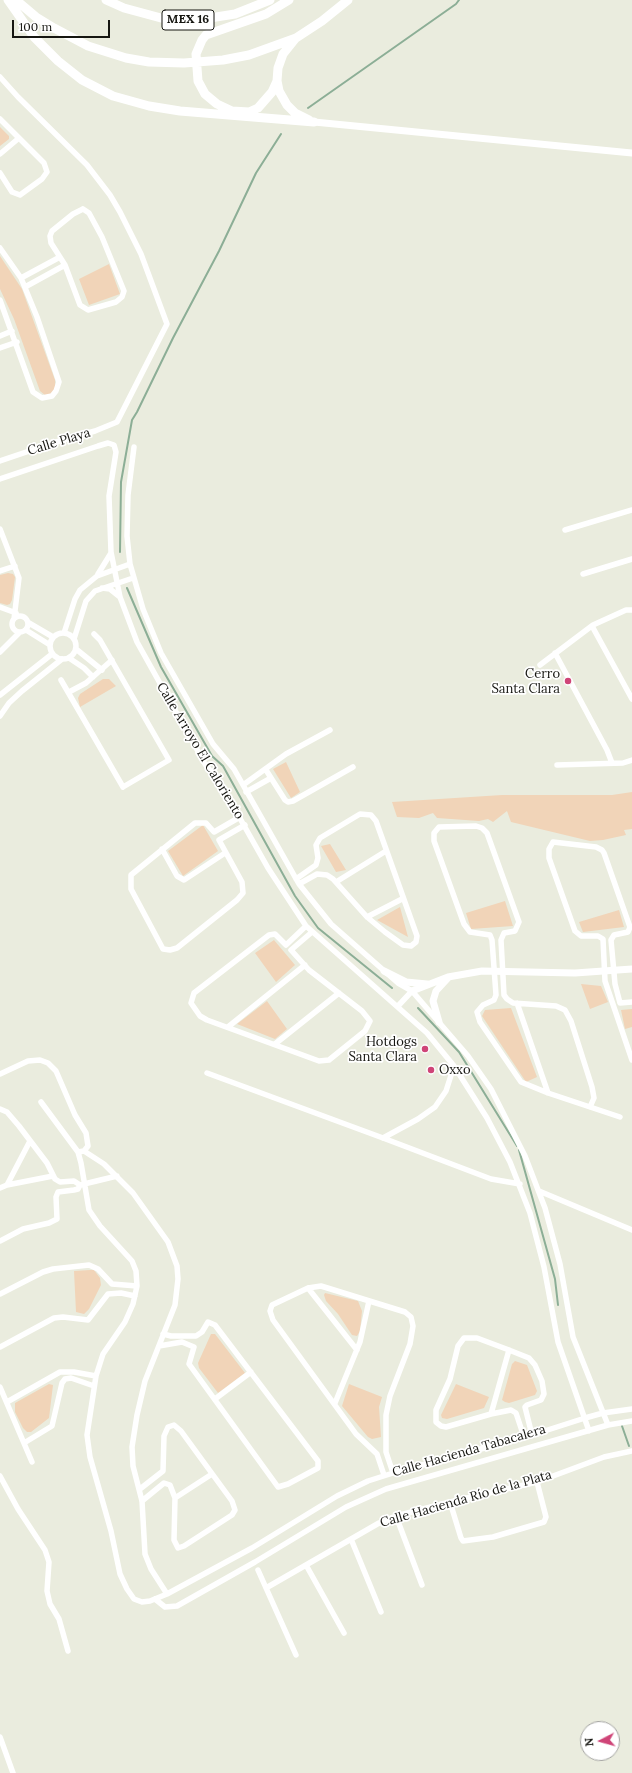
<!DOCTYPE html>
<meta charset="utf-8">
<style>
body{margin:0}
#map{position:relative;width:632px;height:1773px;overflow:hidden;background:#eaecde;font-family:Lora,serif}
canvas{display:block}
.north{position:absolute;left:580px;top:1721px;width:40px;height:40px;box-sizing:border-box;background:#fff;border:1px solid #a2a2a0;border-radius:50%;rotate:264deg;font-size:11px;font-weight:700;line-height:16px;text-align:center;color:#161611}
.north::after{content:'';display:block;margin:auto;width:14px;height:18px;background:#cf4477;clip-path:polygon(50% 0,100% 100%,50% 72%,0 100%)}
.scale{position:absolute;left:12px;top:20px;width:98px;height:18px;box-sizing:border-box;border:2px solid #161611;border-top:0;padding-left:5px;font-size:12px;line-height:14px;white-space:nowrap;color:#161611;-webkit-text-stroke:3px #fff;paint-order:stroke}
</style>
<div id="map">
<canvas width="632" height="1773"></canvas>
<div class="north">N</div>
<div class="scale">100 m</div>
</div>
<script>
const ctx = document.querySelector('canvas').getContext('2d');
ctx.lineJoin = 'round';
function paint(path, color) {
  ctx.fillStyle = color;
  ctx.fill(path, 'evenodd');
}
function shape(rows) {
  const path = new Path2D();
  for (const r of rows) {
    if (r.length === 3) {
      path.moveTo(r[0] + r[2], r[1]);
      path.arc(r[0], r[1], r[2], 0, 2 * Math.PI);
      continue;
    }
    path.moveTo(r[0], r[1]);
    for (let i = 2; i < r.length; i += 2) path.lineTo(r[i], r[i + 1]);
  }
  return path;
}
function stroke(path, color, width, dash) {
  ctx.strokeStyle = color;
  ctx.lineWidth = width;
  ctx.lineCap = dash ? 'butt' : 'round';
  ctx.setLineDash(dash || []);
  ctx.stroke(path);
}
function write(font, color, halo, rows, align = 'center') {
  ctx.font = font + ' Lora,serif';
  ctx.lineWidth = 3.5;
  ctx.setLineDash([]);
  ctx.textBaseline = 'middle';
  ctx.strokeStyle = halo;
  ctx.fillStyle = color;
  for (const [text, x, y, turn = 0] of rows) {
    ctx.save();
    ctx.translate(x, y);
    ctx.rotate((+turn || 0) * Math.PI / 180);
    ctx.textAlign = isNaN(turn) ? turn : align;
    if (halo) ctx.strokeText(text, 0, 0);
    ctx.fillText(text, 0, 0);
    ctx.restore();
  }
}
paint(shape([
 [0,127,9,136,9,139,0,146],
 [0,256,22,289,55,380,55,389,53,393,46,396,40,391,14,319,0,289],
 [109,264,120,294,89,305,79,279],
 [8,573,13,574,15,577,12,600,10,604,7,605,0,603,0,575],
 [103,679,109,679,116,686,80,707,78,698,80,694],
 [286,762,300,792,291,798,273,769],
 [632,792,632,829,624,830,626,835,603,840,590,841,511,822,507,811,493,822,488,819,479,821,437,818,433,813,419,818,397,817,392,802,502,795,612,795],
 [203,825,218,851,183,876,168,851],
 [330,844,346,870,336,872,321,846],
 [505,901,513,926,471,929,466,913],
 [400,907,408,937,377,920],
 [619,910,624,927,583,932,579,922],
 [274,940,295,965,276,982,255,953],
 [581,984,601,986,608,1002,590,1009],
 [267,1001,287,1029,275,1039,237,1024],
 [511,1008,537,1077,526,1082,482,1016,485,1010],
 [632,1009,632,1027,625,1029,621,1010],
 [90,1270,94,1270,100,1278,101,1285,89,1309,84,1314,76,1312,74,1271],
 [325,1293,358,1301,362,1311,360,1331,357,1336,352,1335,338,1314,326,1301,324,1295],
 [211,1334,215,1334,245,1373,218,1393,199,1368,198,1363],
 [515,1361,527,1365,537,1391,535,1395,509,1403,505,1402,502,1400,512,1364],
 [49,1384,53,1385,49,1418,31,1432,27,1432,23,1428,15,1412,15,1403],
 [349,1384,382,1397,379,1407,381,1437,372,1439,368,1437,342,1406],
 [456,1384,489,1397,484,1408,447,1419,442,1418,441,1415]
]), '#f1d4b8');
stroke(shape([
 [308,108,456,4,459,0],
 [120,552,121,482,132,420,137,412,173,338,219,251,256,173,281,134],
 [127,588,161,667,212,756,223,766,295,896,318,928,392,988],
 [418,1008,459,1052,517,1146],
 [519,1150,555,1279,558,1305],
 [622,1426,629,1446]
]), '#8cae96', 2);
stroke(shape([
 [0,77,18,97,87,165,110,195,120,212,141,254,167,324,117,422,95,431,56,442,0,461],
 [0,119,44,163,47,172,42,179,20,195,12,192,0,173],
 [0,154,19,138],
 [83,209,89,213,102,237,124,291,122,297,116,302,88,310,80,305,65,265,51,243,50,236,52,231,73,214,83,209],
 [0,248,21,278,37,317,59,382,56,391,52,396,42,398,33,392,0,300],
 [21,278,60,257],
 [25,287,65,265],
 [0,336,12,331],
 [0,348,17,342],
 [134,447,128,495,127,536,130,564,143,609,161,653,213,744,234,769,299,884,331,924,398,983,412,991,468,1056,491,1089,525,1156,545,1208,560,1264,573,1337,608,1425],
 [0,479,98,446,108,443,114,445,116,452,109,496,111,552,120,597,137,642,205,764,220,783,268,868,306,926,427,1033,454,1066,487,1118,510,1162,530,1213,544,1267,558,1342,589,1431],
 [0,529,19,578,14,619],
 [565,530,632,510],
 [0,571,15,566],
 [98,574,111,553],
 [583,574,632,559],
 [102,588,110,589,120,597],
 [0,607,16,613],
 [20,624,8],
 [29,623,53,637],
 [592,626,632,699],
 [26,630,50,645],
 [63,646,13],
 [64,633,75,599,80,590,97,576,130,564],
 [74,639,86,601,95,591,133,578],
 [76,649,102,670],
 [0,652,19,633],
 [555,653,607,750,612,763],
 [69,658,84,668,93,677],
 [540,665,593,625,626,610,632,610],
 [61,680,123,787,169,760,100,640,94,634],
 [69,692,86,683,112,660],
 [0,695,52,654],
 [0,716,9,703,22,691,62,659],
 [557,765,623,763,632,760],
 [266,770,285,800,288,802,293,801,353,767],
 [243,785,286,754,330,730],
 [246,792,271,778],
 [240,817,214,832,206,823,195,823,131,875,131,889,163,949,170,950,177,948,237,900,243,893,242,882,219,840,245,825],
 [162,849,177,876,184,880,225,853],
 [296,879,316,865,318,858,316,845,320,838,360,814,371,815,376,821,417,936,416,942,411,946,403,945,385,932,367,917,333,879,327,875,317,874,299,884],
 [336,882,386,851],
 [367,917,402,899],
 [306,926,286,945,275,934,269,935,194,993,191,1003,200,1016,207,1020,319,1061,329,1060,365,1031,370,1021,362,1011,309,970,291,950,312,932],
 [632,1002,620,1003,615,984,611,940,614,935,628,932,630,927,604,853,602,850,596,847,553,842,549,849,549,858,575,931,581,936,598,936,603,939,605,981,632,1060],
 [517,1003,548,1093],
 [398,1006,412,991],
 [228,1027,305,965],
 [275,1044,339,993],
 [207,1073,383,1138,491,1179,520,1184],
 [0,1074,28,1061,40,1060,48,1063,56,1071,75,1115,86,1133,88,1146,84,1151],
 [41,1102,78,1152,81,1163,89,1210,100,1226,132,1261,136,1271,137,1286,133,1304,125,1322,103,1354,96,1376,87,1435,90,1457,111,1531,120,1574,127,1589,134,1599,142,1602,150,1601,167,1594,252,1548,337,1496,368,1481,393,1473,532,1435,585,1418,603,1413,632,1409],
 [590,1107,594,1098,592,1087,571,1021,565,1010,556,1006,513,1003,507,999,504,995,501,940,504,933,515,931,519,922,487,833,482,828,476,826,439,827,434,833,434,841,464,924,470,932,490,935,492,940,496,995,494,1000,483,1005,477,1012,480,1022,521,1082,548,1093,620,1117],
 [0,1109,7,1112,19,1126,47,1163,55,1179,60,1182,74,1181,80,1185],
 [383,1138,418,1119,435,1107,446,1091,454,1066],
 [78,1152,84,1151,104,1164,133,1193,168,1242,177,1266,178,1279,175,1305,145,1381,137,1415,132,1447,133,1466,142,1501,145,1554,151,1569,167,1594],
 [7,1185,30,1141],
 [0,1188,7,1185,53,1176],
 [539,1191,632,1230],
 [0,1241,23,1229,49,1223,57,1219,56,1197,58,1192,74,1190,78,1189,80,1185,117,1176],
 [308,1288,357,1350],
 [0,1294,43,1272,53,1269,89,1265,98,1269,112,1284,137,1286],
 [159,1346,182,1342,194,1347,189,1364,278,1487,288,1484,318,1468,318,1461,215,1325,208,1322,202,1332,196,1336,171,1336,163,1334],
 [0,1347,54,1318,63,1317,88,1320,108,1294,121,1293,135,1296],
 [0,1387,32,1462],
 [215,1399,251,1372],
 [7,1402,60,1372,74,1372,96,1376],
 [335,1403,360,1342,369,1301],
 [491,1414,509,1350],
 [524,1437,516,1413,511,1410,491,1414,446,1427,441,1426,436,1422,436,1410,450,1379,458,1346,464,1338,477,1338,509,1350,529,1358,535,1365,542,1381,544,1394,541,1400,527,1405,525,1407,532,1435],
 [24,1443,52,1426,62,1383,65,1379,71,1378,94,1386],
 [384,1475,377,1454,356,1434,273,1320,270,1311,272,1305,308,1288,321,1286,405,1312,411,1317,413,1326,410,1344,390,1396,386,1415,386,1452,393,1473],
 [0,1476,18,1509,45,1550,49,1562,47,1591,50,1604,59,1619,68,1651],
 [140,1489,163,1471,164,1436,168,1427,174,1425,181,1431,232,1501,235,1510,232,1515,184,1546,178,1548,174,1540,175,1498,170,1485,164,1483,142,1501],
 [175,1498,212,1474],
 [450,1502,461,1538,463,1541,493,1537,544,1522,546,1517,537,1482],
 [396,1516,422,1585],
 [351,1539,381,1612],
 [306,1565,344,1633],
 [258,1570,296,1655],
 [266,1588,379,1523,396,1516,450,1502,537,1482,604,1457,632,1451],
 [155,1599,165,1607,177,1606,255,1562,346,1507,386,1489,608,1425,632,1421],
 [0,1737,13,1773]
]), '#fff', 5.5);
stroke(shape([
 [314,122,632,153],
 [384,971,406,982,427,984],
 [412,991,448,977,482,971,575,973,632,969],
 [439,1022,433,1001,436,991,448,978]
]), '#fff', 7);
stroke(shape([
 [8,0,34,37,58,61,82,80,113,96,149,106,180,111,314,122],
 [16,0,36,17,54,28,88,46,126,58,149,62,184,63,223,60,249,55,296,38,322,21,348,0],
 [106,0,124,8,161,18,197,20,235,14,270,0],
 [295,39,283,54,278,68,277,81,279,91,287,105,295,113,309,120],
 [277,81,272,92,258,108,249,112,232,111,217,104,205,94,198,81,196,54,202,40,206,35,266,14,289,0]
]), '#fff', 9);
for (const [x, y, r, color] of [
 [568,681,4,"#cf4477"],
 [425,1049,4,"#cf4477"],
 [431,1070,4,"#cf4477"]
]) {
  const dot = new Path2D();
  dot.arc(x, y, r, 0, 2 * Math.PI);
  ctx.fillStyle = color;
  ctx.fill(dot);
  stroke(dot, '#fff', 1.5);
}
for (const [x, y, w] of [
 [188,20,52]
]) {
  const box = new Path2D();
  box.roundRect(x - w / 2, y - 10, w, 20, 3);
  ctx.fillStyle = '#fff';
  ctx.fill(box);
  stroke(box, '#161611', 1);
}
write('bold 12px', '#161611', null, [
 ["MEX 16",188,20]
]);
write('13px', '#161611', '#fff', [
 ["Calle Playa",59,442,-17],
 ["Calle Arroyo El Caloriento",200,751,59],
 ["Calle Hacienda Tabacalera",469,1451,-16],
 ["Calle Hacienda Río de la Plata",466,1499,-16]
]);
write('13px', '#161611', '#fff', [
 ["Cerro",560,674],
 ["Santa Clara",560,689],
 ["Hotdogs",417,1042],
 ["Santa Clara",417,1057],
 ["Oxxo",439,1070,"left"]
], 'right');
</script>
